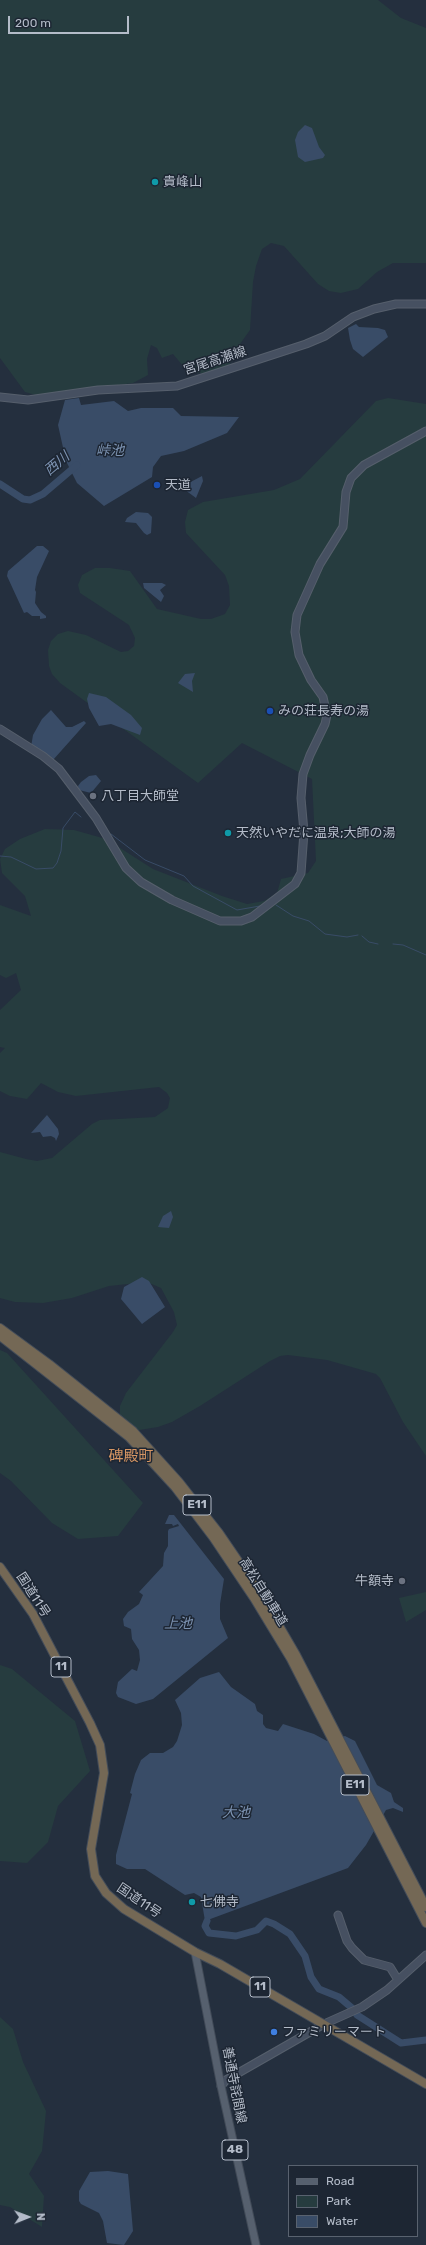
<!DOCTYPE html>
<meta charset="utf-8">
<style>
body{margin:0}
#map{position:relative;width:426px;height:2245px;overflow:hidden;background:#242f3e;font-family:Rubik,sans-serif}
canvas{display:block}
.legend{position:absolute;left:288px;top:2165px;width:130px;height:72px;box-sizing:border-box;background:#1d2633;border:1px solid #59626f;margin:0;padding:5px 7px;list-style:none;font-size:12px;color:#b4bcc9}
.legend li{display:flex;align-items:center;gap:8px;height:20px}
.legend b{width:20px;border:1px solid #59626f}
.north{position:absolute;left:8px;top:2197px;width:40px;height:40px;-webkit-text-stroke:3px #1d2633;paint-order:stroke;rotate:89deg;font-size:11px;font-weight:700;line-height:16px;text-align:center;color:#b4bcc9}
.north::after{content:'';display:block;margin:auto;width:14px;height:18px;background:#b4bcc9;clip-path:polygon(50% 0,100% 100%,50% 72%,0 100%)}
.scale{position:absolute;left:8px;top:16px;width:121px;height:18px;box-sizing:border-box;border:2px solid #b4bcc9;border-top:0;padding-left:5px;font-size:12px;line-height:14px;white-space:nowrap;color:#b4bcc9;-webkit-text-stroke:3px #1d2633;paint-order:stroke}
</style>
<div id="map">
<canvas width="426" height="2245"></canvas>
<ul class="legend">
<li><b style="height:5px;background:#56606e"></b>Road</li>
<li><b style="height:11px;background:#263c3f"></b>Park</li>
<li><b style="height:11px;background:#394c67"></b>Water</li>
</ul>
<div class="north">N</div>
<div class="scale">200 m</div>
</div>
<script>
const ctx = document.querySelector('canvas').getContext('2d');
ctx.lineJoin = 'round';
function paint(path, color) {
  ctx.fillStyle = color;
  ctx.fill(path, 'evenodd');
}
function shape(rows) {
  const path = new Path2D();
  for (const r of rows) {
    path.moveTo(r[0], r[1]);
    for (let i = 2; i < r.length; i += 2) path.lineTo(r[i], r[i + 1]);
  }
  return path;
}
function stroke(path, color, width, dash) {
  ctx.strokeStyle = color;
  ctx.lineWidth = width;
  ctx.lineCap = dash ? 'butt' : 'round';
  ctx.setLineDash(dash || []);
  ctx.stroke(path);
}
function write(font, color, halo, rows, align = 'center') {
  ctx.font = font + ' Rubik,"Noto Sans JP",sans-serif';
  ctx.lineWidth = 3;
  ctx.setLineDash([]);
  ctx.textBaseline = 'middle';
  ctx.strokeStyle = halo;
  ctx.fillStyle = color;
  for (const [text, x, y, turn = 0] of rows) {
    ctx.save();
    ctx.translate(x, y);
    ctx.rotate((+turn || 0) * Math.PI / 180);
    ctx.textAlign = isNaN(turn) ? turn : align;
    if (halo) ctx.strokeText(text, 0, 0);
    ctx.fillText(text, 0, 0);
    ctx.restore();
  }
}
paint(shape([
 [0,0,378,0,401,18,426,28,426,263,393,263,377,272,358,289,341,293,329,291,318,284,284,246,271,243,262,249,256,266,253,282,250,330,235,351,233,359,229,365,208,373,189,373,173,354,162,358,157,348,151,345,147,359,148,375,133,383,39,396,25,392,0,358],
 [388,398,426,404,426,1456,403,1422,380,1378,376,1374,327,1360,288,1355,280,1356,270,1361,200,1406,172,1422,158,1427,133,1431,120,1419,120,1406,126,1393,173,1332,177,1325,174,1312,161,1288,147,1282,109,1286,72,1298,43,1303,15,1302,0,1298,0,1152,26,1159,37,1161,52,1158,92,1124,100,1120,155,1117,168,1108,170,1098,167,1093,159,1087,76,1096,58,1092,41,1083,27,1099,10,1096,0,1091,0,1053,5,1048,0,1047,0,1010,21,990,16,973,6,978,0,975,0,905,31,916,25,896,2,873,0,859,5,849,20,839,45,829,74,830,106,839,153,869,222,896,247,904,264,901,277,893,281,879,308,873,316,861,312,779,242,743,198,783,60,683,52,674,49,666,48,650,51,641,58,634,68,631,86,635,121,652,128,651,134,646,135,638,129,625,80,593,78,585,82,575,95,568,110,568,130,571,157,609,201,619,211,619,225,614,230,605,229,586,225,575,186,533,185,522,188,510,203,502,274,490,300,479,376,401],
 [0,1350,7,1353,143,1503,118,1536,78,1539,52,1523,11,1481,0,1473],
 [426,1592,426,1610,406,1622,399,1598],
 [0,1665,12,1669,75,1721,90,1771,58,1806,48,1842,27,1863,0,1861],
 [0,2017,13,2029,23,2062,46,2111,42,2151,29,2174,44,2196,42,2227,10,2207,0,2205]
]), '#263c3f');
paint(shape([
 [305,125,312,128,319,147,325,155,323,158,305,162,298,157,295,140,298,132],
 [356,324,359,327,378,328,385,330,388,337,363,357,353,349,350,340,348,328],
 [79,398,81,405,114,401,128,411,141,408,173,408,181,416,239,417,227,433,184,451,161,456,153,467,152,477,104,506,77,483,66,461,58,425,65,400],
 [202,476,203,481,196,498,181,487],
 [136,512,148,513,152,517,151,533,147,535,144,533,136,523,125,522,127,518],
 [37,546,43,546,49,551,37,577,35,590,36,592,35,603,41,612,46,616,46,618,40,619,40,616,32,616,27,612,24,613,7,576,8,571],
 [143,583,162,583,166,585,160,590,164,596,161,602,144,588],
 [195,673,192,681,193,692,178,683,185,674],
 [89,693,106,697,131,715,142,728,140,735,111,724,99,726,89,708,87,699],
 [51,710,66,727,72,727,84,721,86,723,53,760,31,747,33,735,42,719],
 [96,775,101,781,91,793,79,790,78,786,81,782,89,776],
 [47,1115,58,1129,59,1134,56,1141,55,1138,51,1136,43,1137,40,1132,31,1133],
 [171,1211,173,1217,169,1228,158,1227,163,1216],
 [142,1277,149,1281,165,1307,142,1324,121,1299,124,1287],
 [169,1515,174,1515,224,1579,220,1604,220,1619,228,1638,153,1699,136,1704,118,1697,116,1693,118,1682,132,1669,137,1671,140,1660,139,1650,132,1639,131,1629,124,1626,123,1619,128,1612,139,1604,143,1595,139,1592,163,1566,164,1553,168,1546,168,1531,169,1529,179,1526,178,1524,173,1526,172,1524,165,1524],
 [219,1672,231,1687,255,1704,257,1711,263,1715,263,1724,266,1728,278,1731,283,1724,314,1734,327,1741,345,1736,355,1741,377,1785,391,1793,394,1802,403,1808,403,1812,393,1808,386,1810,366,1845,348,1868,205,1921,201,1897,194,1893,185,1895,145,1869,127,1869,116,1864,116,1855,132,1794,130,1793,135,1774,141,1760,150,1753,163,1753,173,1747,177,1741,182,1725,181,1713,175,1700,200,1678],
 [108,2171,128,2174,133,2231,124,2245,107,2243,103,2221,99,2213,81,2204,79,2201,79,2191,90,2172]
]), '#394c67');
stroke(shape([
 [111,834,145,860,184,876,193,886,237,910,260,906],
 [0,856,11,857,36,869,53,868,57,863,61,851,63,828,75,812,81,817],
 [276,905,293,916,309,921,325,934,347,937,358,935],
 [362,936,369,942,378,944],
 [393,944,403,945,426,955]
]), '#394c67', 1);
stroke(shape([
 [0,484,23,499,30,500,43,494,77,465],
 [207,1921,205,1926,209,1933,236,1936,257,1930,266,1921,274,1924,290,1934,305,1956,311,1977,319,1989,339,1997,352,2008],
 [357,2015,401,2043,426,2040]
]), '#394c67', 7);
const secondary = shape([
 [0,397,28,400,98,390,177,386,306,344,325,336,353,317,374,309,396,304,426,304],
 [0,729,43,756,59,769,96,818,126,868,141,882,172,900,220,921,241,921,252,917,295,884,301,873,304,832,301,798,303,774,310,755,325,724,327,715,323,697,311,680,299,655,295,632,297,615,320,564,343,527,346,492,351,478,364,465,426,431],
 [338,1915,347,1941,352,1948,364,1960,390,1967,398,1980],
 [221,2086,226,2080,324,2024,362,2007,387,1990,426,1955]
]);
const primary = shape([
 [195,1952,221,2086,256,2245]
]);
const highway = shape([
 [0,1328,49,1364,133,1431,179,1482,219,1533,260,1593,296,1655,426,1907],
 [0,1336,129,1437,175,1487,213,1537,254,1598,291,1659,426,1923],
 [0,1567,33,1614,90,1723,100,1745,104,1773,91,1849,95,1876,106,1893,124,1909,195,1952,220,1964,426,2084]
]);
stroke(secondary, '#565f6c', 9);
stroke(primary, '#414a57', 9);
stroke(highway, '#434c59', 10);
stroke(secondary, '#465061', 7);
stroke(primary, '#56606e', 7);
stroke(highway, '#746855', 8);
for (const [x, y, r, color] of [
 [155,182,4,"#0f9aa8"],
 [157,485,4,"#1a4fb4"],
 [270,711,4,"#1a4fb4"],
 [93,796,4,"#6b7280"],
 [228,833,4,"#0f9aa8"],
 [402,1581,4,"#6b7280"],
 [192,1902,4,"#0f9aa8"],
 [274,2032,4,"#3f7fe0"]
]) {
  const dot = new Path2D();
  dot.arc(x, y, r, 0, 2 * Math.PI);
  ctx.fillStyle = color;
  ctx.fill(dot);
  stroke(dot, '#1d2633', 1.5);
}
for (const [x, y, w] of [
 [197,1505,28],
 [61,1667,20],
 [355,1785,28],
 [260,1987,20],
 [235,2150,26]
]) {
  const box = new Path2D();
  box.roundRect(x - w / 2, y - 10, w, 20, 3);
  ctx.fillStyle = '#1d2633';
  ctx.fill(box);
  stroke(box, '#b4bcc9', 1);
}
write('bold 12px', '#b4bcc9', null, [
 ["E11",197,1505],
 ["11",61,1667],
 ["E11",355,1785],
 ["11",260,1987],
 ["48",235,2150]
]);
write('13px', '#b4bcc9', '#1d2633', [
 ["貴峰山",163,182],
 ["天道",165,485],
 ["みの荘長寿の湯",278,711],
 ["八丁目大師堂",101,796],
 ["天然いやだに温泉;大師の湯",236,833],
 ["牛額寺",394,1581,"right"],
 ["七佛寺",200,1902],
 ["ファミリーマート",282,2032]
], 'left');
write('13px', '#b4bcc9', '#1d2633', [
 ["宮尾高瀬線",215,361,-18],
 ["高松自動車道",263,1592,58],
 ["国道11号",33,1595,57],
 ["国道11号",139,1901,34],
 ["善通寺詫間線",234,2085,79]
]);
write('italic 14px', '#7c92b1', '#1d2633', [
 ["峠池",110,451],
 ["西川",57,464,-40],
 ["上池",178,1624],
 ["大池",236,1813]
]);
write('15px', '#d59563', '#1d2633', [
 ["碑殿町",131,1457]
]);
</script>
